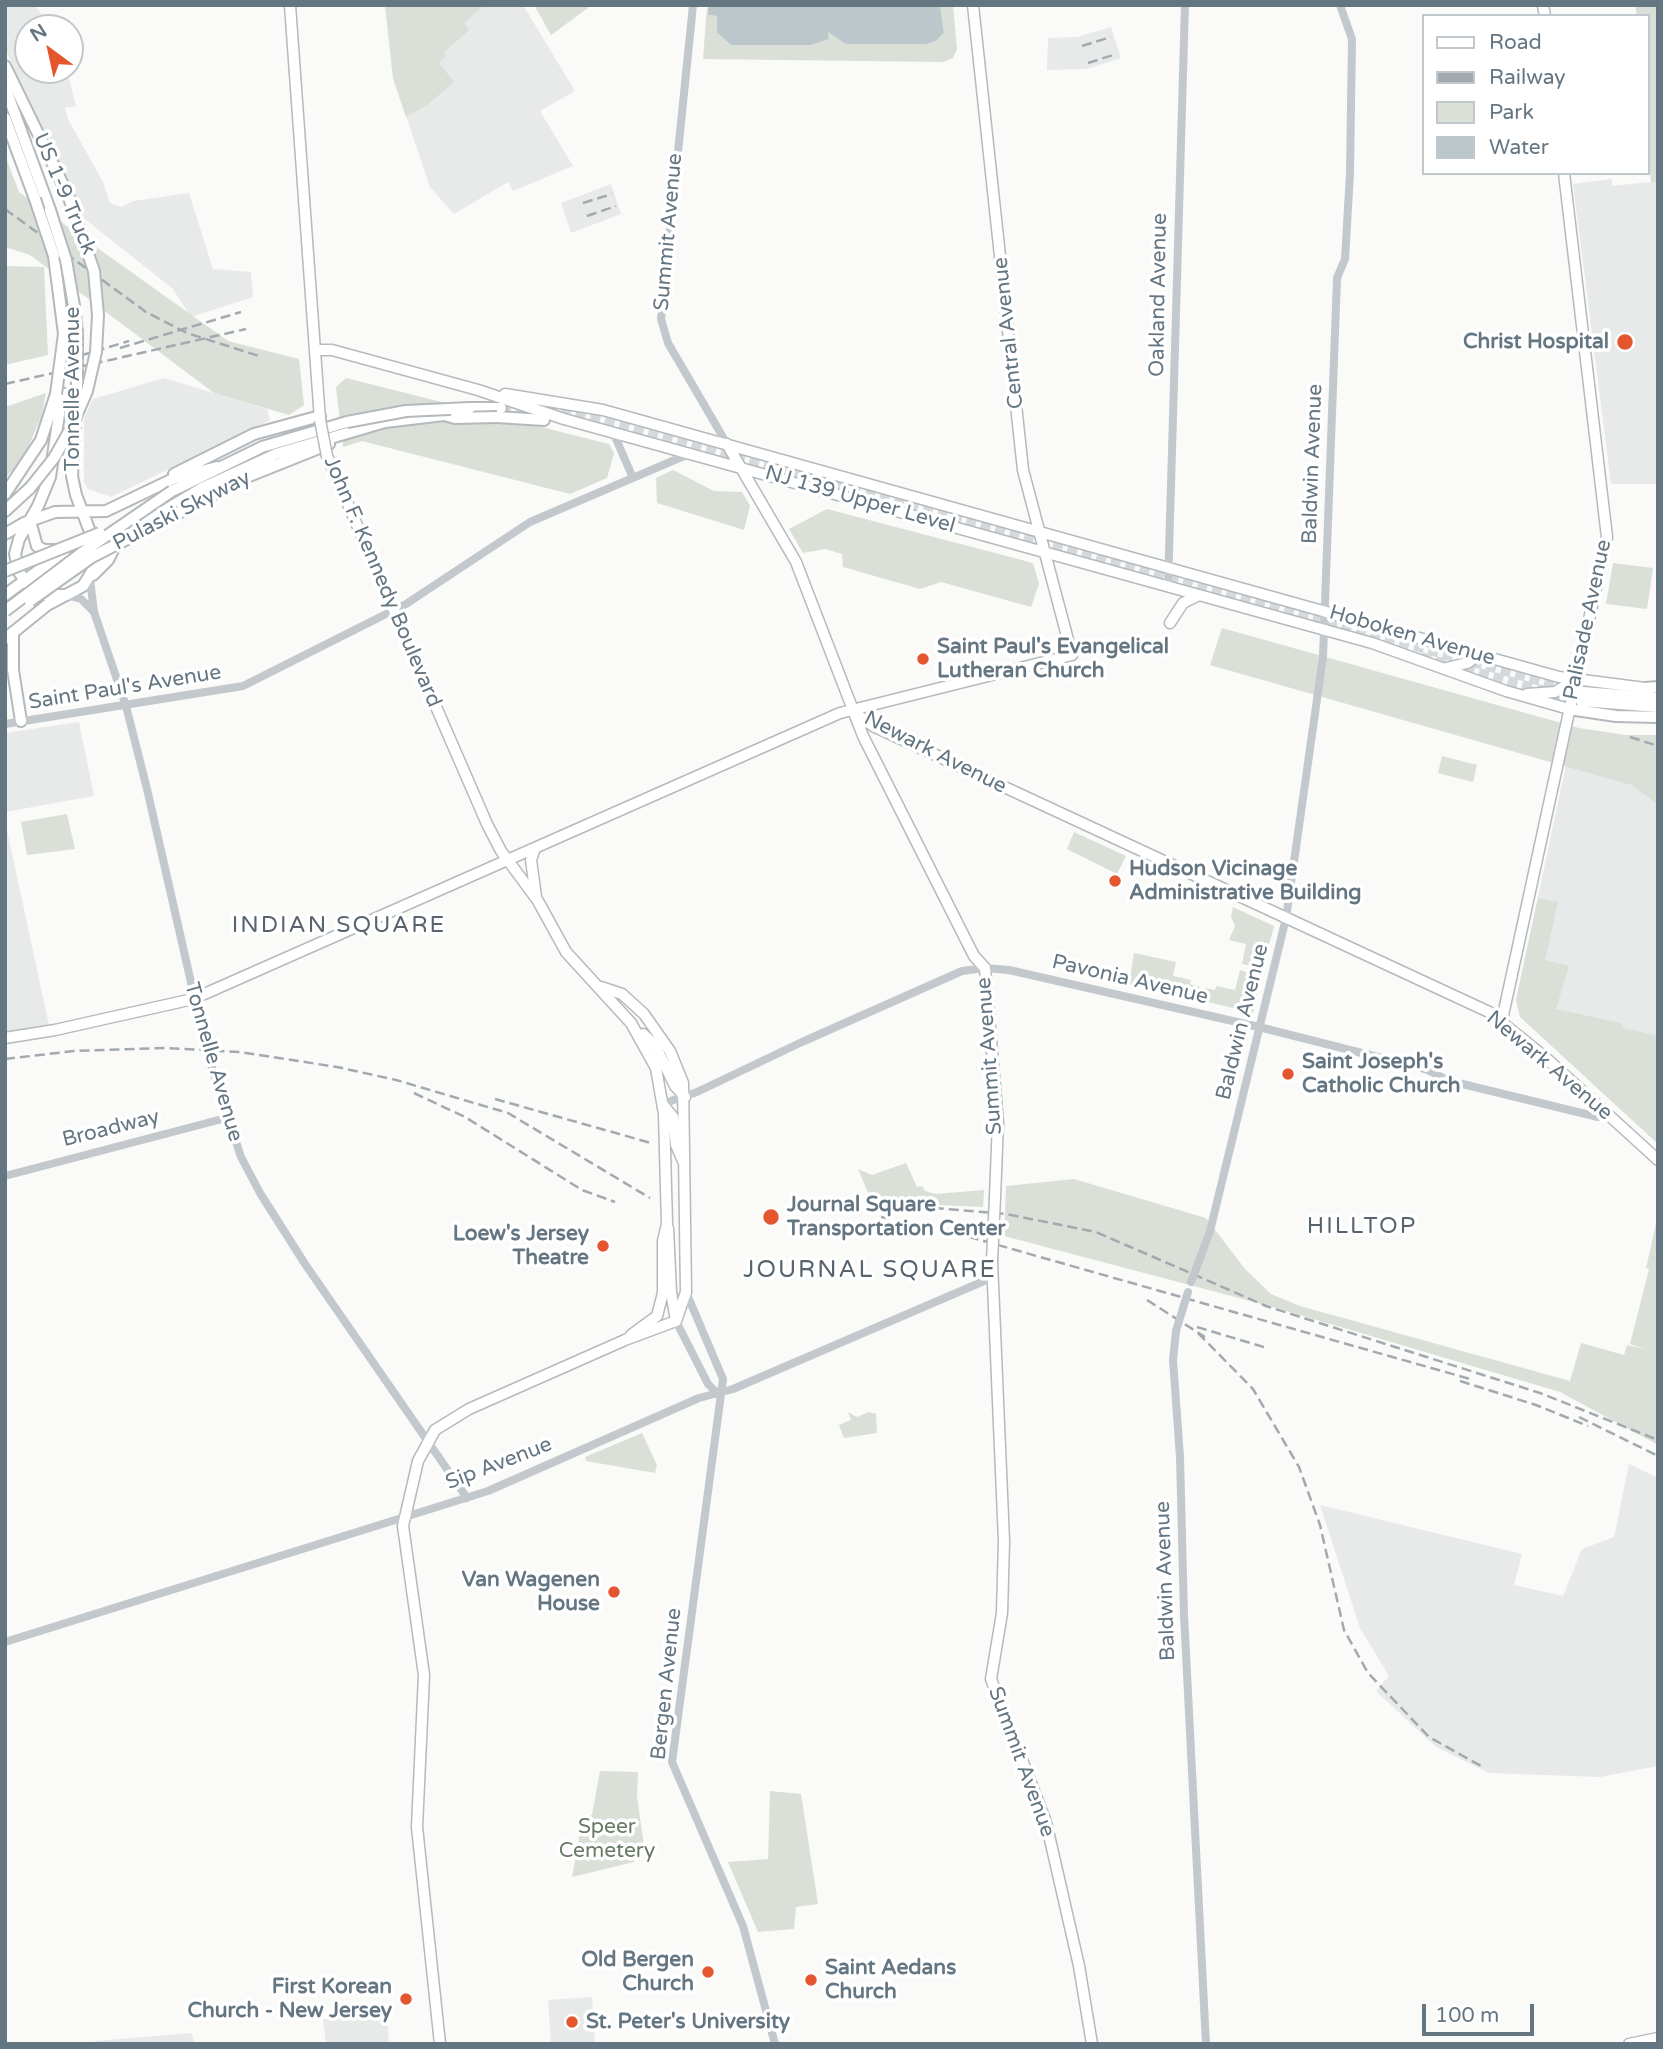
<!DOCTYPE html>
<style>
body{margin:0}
#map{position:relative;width:1663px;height:2049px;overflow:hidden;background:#fafaf8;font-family:"Varela Round",sans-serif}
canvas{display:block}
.frame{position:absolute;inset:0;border:7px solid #657683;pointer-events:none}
.legend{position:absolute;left:1422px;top:14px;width:228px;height:161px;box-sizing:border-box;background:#fff;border:2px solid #c1c8cd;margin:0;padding:9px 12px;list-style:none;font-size:21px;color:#657683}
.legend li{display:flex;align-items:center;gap:14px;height:35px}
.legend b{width:35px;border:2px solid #c1c8cd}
.north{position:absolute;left:14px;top:14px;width:70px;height:70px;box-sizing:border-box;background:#fff;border:2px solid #c1c8cd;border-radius:50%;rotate:327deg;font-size:19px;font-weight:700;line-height:28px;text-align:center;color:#657683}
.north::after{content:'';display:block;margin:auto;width:24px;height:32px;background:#e4572e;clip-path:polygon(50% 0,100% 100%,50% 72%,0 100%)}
.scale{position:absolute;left:1422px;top:2004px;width:112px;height:32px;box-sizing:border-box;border:4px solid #657683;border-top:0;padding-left:9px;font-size:21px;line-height:24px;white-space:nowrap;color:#657683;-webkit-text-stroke:5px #fff;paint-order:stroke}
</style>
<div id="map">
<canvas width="1663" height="2049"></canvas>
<div class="frame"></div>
<ul class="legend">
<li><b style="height:9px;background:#fff"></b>Road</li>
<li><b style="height:9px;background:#a2aab0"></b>Railway</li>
<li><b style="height:19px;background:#dadfd7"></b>Park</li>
<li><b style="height:19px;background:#bbc7cb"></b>Water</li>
</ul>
<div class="north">N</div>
<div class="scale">100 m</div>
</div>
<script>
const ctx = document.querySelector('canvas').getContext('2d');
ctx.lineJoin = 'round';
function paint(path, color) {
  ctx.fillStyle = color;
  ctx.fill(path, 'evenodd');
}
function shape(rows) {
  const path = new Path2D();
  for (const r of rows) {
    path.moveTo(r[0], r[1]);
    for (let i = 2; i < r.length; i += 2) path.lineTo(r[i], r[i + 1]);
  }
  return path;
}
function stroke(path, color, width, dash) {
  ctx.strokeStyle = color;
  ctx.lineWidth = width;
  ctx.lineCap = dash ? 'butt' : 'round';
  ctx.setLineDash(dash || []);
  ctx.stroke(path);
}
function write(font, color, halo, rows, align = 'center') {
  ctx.font = font + ' "Varela Round",sans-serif';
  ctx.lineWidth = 7;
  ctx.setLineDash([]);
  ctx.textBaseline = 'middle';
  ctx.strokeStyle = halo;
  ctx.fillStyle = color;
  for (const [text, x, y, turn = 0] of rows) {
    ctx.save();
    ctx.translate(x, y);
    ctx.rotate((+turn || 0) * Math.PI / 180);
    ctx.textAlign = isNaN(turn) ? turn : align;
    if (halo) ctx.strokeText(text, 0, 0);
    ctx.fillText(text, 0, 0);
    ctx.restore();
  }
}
paint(shape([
 [5,5,34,5,54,28,28,28,28,70,67,70,76,106,65,108,68,119,103,182,110,203,121,207,133,201,189,193,213,269,251,272,253,297,191,317,173,289,66,204,5,47],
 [385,5,523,5,575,91,540,111,573,166,513,191,508,182,454,214,430,187,393,78],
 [1111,27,1121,58,1087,69,1047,70,1048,38,1077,37],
 [1612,179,1612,186,1658,181,1658,484,1611,484,1573,184],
 [611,184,621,214,571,233,561,203],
 [164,378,267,409,270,420,111,497,88,489,84,482,84,418,93,399],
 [79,722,94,796,5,812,5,733],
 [1566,765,1631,785,1658,805,1658,1123,1520,1017,1516,1000],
 [5,821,49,1025,5,1034],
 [1629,1464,1658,1478,1658,1766,1600,1777,1489,1773,1436,1747,1376,1691,1389,1676,1360,1628,1320,1505,1522,1554,1514,1585,1563,1596,1582,1549,1614,1537],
 [592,1997,595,2044,551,2044,548,2000],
 [387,2013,389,2044,326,2044,323,2019],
 [192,2033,194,2044,95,2044,95,2041]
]), '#e8e9e9');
paint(shape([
 [385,5,484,5,464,23,469,30,444,52,446,56,439,63,454,82,426,106,406,117,393,78],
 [534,5,587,5,588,8,551,35],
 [707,5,708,15,717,16,731,45,811,45,829,39,828,32,926,44,936,41,944,33,940,5,953,5,957,49,953,58,943,62,703,59],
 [1635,5,1658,5,1658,182,1651,182,1647,142,1647,16,1637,16],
 [5,155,19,192,228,341,299,359,304,405,289,415,214,393,30,255,5,247],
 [5,266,44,267,48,355,5,365],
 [346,378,609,444,614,453,607,478,570,494,362,441,343,447,336,387],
 [46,393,42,415,23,459,5,478,5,407],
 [673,470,714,491,742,492,750,506,744,530,657,503,656,478],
 [827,509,1033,563,1039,584,1031,607,941,582,920,589,843,567,842,554,825,549,803,553,789,529],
 [1613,563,1653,568,1647,609,1606,604],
 [1222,628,1579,728,1626,735,1658,735,1658,805,1631,785,1210,665],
 [1442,756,1477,765,1473,782,1438,773],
 [67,814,75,849,27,855,21,822],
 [1074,832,1126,856,1117,874,1067,849],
 [1538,898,1558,902,1545,960,1569,966,1556,1009,1621,1023,1623,1028,1658,1036,1658,1144,1520,1017,1516,1000],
 [1233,907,1274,926,1263,968,1242,964,1246,944,1229,940,1235,926,1231,917],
 [1134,953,1176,962,1173,976,1191,980,1190,984,1200,987,1197,998,1129,984],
 [1240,970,1262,977,1253,1013,1204,1001,1205,988,1215,990,1216,986,1235,990],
 [906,1163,917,1187,922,1186,925,1191,935,1194,984,1190,983,1207,872,1202,858,1169,872,1175],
 [1074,1179,1206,1218,1245,1269,1271,1294,1300,1306,1570,1381,1581,1343,1624,1355,1627,1345,1645,1349,1630,1344,1649,1269,1646,1268,1658,1215,1658,1445,1560,1392,1273,1307,1004,1236,1006,1186],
 [848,1412,857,1417,869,1412,876,1414,877,1433,844,1438,839,1425,851,1420],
 [642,1433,657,1465,655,1473,586,1461,585,1457],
 [600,1771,638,1772,637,1797,644,1846,632,1850,634,1862,572,1877,583,1815,592,1815],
 [770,1791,801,1794,818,1904,796,1907,794,1929,758,1932,728,1862,768,1859]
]), '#dadfd7');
paint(shape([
 [708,5,940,5,944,33,936,41,926,44,846,44,828,32,829,39,811,45,731,45,717,32,717,16,708,15]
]), '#bbc7cb');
stroke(shape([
 [501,408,550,410,594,418,1570,689],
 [1421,657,1581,701]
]), '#d5d9db', 10, [10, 5]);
const major = shape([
 [290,5,320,420],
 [1543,5,1545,16],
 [316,350,332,350,478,390,564,419,1372,643,1506,691,1569,709],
 [505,394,603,410,1559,677,1645,688],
 [727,444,796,562,863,736,974,956,985,968,998,1123,995,1197],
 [327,456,487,824,501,851,538,901,566,952,631,1023,656,1068,664,1114,667,1224,663,1241,663,1293,657,1316,631,1335],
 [1170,623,1183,603,1199,595],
 [1446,668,1467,663,1479,655],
 [1527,694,1555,692,1575,680],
 [851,710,873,726,1489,1012,1546,1058,1658,1160],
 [535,848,531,860,536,897],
 [1502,1020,1607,537,1564,173],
 [643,1034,655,1045,675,1086,685,1097],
 [5,1038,55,1030,193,999,840,713,1072,655,1023,470,973,5],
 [663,1105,673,1117,676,1145,683,1161],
 [668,1228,671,1292,676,1321],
 [992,1261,1004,1541,1002,1613,991,1679,1046,1822,1079,1966,1092,2044],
 [440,2044,417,1827,424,1675,403,1526,418,1461,435,1430,469,1409,625,1340,676,1321,686,1292,683,1083,670,1051,644,1014,622,994,601,987],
 [1629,2044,1658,2038]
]);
const highway = shape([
 [5,66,68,195],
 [5,87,50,210],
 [5,118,35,199],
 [54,256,64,334],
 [74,306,77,332],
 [62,393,50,477,38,506,19,539,15,554,19,572,31,589,44,595,63,595],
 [470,408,501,408],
 [497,417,544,420],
 [174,474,254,434,320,416],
 [172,491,262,447,347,422],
 [5,494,41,440,56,394],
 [5,511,30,488],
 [180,512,244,478,329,444],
 [30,521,37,546,44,550,59,550],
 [5,534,24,523,55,512,106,511,175,478,217,467],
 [115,540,202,488,276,454,385,422,444,415,455,418],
 [93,575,108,560,118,540],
 [24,581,61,568],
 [5,595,65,551],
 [13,632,13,670,21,721],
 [5,639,47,605,83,586,96,565,95,545,76,495,72,476,77,389],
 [1645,688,1658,687],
 [1583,692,1658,698],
 [1581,701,1658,707],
 [1569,709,1616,716,1658,717]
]);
stroke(major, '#b5babe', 13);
stroke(highway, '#b4b9bd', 14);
stroke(shape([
 [693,5,661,319,668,343,727,444],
 [613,432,633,478],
 [90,579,94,612,126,706,147,789,203,1035],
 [1168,587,1185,5],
 [66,595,81,599,93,611],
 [5,724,243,686,406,604,530,522,691,453],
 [212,1068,241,1157,260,1193,305,1264,467,1498],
 [662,1104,697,1092,802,1042,962,971,985,968,1009,970,1259,1027,1425,1069,1450,1081,1598,1117,1604,1112],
 [5,1176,226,1118],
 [1196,1269,1210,1231,1286,918,1323,657,1337,278,1345,259,1350,173,1352,39,1340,5],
 [686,1292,723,1379,672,1762,743,1926,775,2044],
 [676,1321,708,1384,719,1395],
 [1176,1331,1173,1360,1180,1457,1184,1615,1206,2044],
 [5,1642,488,1491,699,1398,733,1389,991,1278]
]), '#c3c8cc', 8);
stroke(major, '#fff', 10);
stroke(highway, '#fff', 10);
stroke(shape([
 [1082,46,1111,37],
 [1088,63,1116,54],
 [583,203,612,194],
 [5,209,146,312,187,333,262,357],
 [587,216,616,206],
 [120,348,241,312],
 [66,360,129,341],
 [5,384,246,329],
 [1630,737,1658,746],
 [5,1059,74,1051,165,1048,240,1052,337,1067,396,1080,508,1113,650,1198],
 [414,1093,465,1117,582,1190,615,1202],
 [495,1099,651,1143],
 [874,1203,1006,1214,1096,1232,1266,1306,1540,1393,1658,1440],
 [881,1217,938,1228,1470,1379],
 [1147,1300,1205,1337],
 [1197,1327,1267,1348],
 [1198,1333,1253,1389,1299,1467,1320,1525,1344,1630,1368,1673,1429,1737,1481,1766],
 [1460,1381,1536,1405,1588,1426],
 [1579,1417,1658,1456]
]), '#a2aab0', 2.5, [10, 5]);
const majorBridge = shape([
 [320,420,327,456],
 [992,1261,995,1197]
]);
const highwayBridge = shape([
 [35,199,54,256],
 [50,210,66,260,74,306],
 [77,332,77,389],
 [56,394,64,334],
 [455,418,497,417],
 [347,422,406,411,470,408],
 [30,488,54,458,71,428,87,391,96,352,98,315,94,271,68,195],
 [5,571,100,533],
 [30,601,92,557,180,512],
 [5,611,83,552,172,491]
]);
stroke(majorBridge, '#b5babe', 13, []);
stroke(highwayBridge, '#b4b9bd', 14, []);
stroke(shape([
 [203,1035,212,1068],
 [1191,1282,1196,1269],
 [1176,1331,1188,1292]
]), '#c3c8cc', 8);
stroke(majorBridge, '#fff', 10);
stroke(highwayBridge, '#fff', 10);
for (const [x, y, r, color] of [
 [1625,342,9,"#e4572e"],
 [923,659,7,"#e4572e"],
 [1115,881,7,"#e4572e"],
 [1288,1074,7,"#e4572e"],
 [771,1217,9,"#e4572e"],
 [603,1246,7,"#e4572e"],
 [614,1592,7,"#e4572e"],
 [708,1972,7,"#e4572e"],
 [811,1980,7,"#e4572e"],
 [406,1999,7,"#e4572e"],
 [572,2022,7,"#e4572e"]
]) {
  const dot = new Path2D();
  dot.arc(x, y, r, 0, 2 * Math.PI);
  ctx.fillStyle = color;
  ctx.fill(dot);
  stroke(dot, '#fff', 2.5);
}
write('21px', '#657683', '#fff', [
 ["US 1-9 Truck",64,194,67],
 ["Summit Avenue",669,232,-85],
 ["Oakland Avenue",1159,295,-89],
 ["Central Avenue",1009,333,-96],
 ["Tonnelle Avenue",73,389,-90],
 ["Baldwin Avenue",1313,464,-88],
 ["NJ 139 Upper Level",860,500,16],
 ["Pulaski Skyway",182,511,-27],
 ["John F. Kennedy Boulevard",382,582,67],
 ["Palisade Avenue",1588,620,-78],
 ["Hoboken Avenue",1412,636,16],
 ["Saint Paul's Avenue",125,688,-9],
 ["Newark Avenue",935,753,27],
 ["Pavonia Avenue",1130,980,13],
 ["Baldwin Avenue",1243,1022,-76],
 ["Summit Avenue",990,1056,-94],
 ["Tonnelle Avenue",213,1062,74],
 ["Newark Avenue",1549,1066,40],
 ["Broadway",111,1129,-14],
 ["Sip Avenue",499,1464,-21],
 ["Baldwin Avenue",1166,1581,-92],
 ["Bergen Avenue",667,1684,-84],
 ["Summit Avenue",1021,1762,70]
]);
write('bold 21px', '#657683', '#fff', [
 ["Christ Hospital",1609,342,"right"],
 ["Saint Paul's Evangelical",937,647],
 ["Lutheran Church",937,671],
 ["Hudson Vicinage",1129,869],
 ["Administrative Building",1129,893],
 ["Saint Joseph's",1302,1062],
 ["Catholic Church",1302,1086],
 ["Journal Square",787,1205],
 ["Transportation Center",787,1229],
 ["Loew's Jersey",589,1234,"right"],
 ["Theatre",589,1258,"right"],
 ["Van Wagenen",600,1580,"right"],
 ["House",600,1604,"right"],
 ["Old Bergen",694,1960,"right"],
 ["Church",694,1984,"right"],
 ["Saint Aedans",825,1968],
 ["Church",825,1992],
 ["First Korean",392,1987,"right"],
 ["Church - New Jersey",392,2011,"right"],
 ["St. Peter's University",586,2022]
], 'left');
write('21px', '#687a64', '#fff', [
 ["Speer",607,1827],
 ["Cemetery",607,1851]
]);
ctx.letterSpacing = '2px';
write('23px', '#57646e', '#fff', [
 ["INDIAN SQUARE",339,926],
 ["HILLTOP",1362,1227]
]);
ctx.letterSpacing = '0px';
ctx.letterSpacing = '2px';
write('24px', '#57646e', '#fff', [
 ["JOURNAL SQUARE",870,1271]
]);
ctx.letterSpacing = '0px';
</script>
